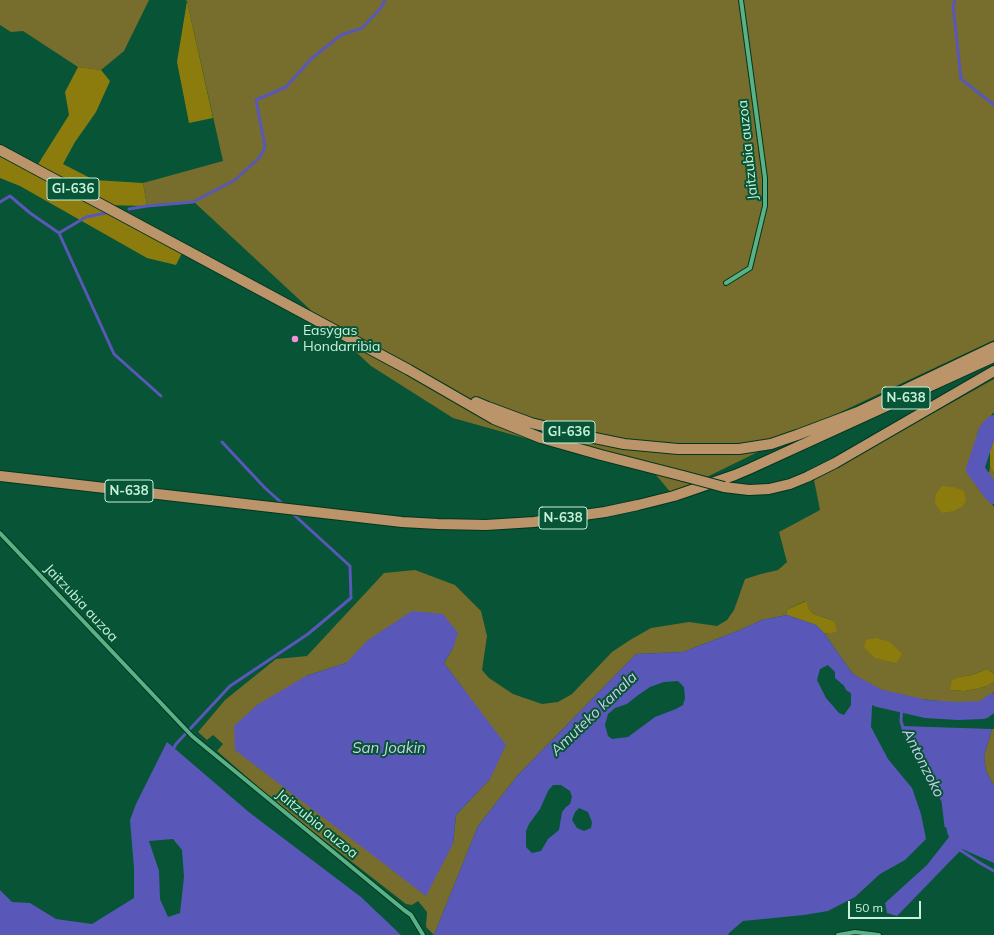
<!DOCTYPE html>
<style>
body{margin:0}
#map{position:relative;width:994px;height:935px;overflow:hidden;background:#075436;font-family:Mulish,sans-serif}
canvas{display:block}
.scale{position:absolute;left:848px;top:901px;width:73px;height:18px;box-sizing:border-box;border:2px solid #c8f1da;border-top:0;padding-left:5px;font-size:12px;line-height:14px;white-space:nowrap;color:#c8f1da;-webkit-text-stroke:3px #075436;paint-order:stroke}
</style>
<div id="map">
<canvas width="994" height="935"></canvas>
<div class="scale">50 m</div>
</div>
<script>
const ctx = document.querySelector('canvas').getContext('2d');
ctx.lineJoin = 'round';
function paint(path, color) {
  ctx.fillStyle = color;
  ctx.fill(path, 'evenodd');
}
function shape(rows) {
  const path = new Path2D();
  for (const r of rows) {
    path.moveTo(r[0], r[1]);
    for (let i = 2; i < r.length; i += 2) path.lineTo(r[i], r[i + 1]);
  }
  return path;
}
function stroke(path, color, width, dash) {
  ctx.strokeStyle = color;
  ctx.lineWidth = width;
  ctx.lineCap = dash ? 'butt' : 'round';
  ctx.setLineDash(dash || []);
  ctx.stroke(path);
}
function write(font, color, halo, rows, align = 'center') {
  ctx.font = font + ' Mulish,sans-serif';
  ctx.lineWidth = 4;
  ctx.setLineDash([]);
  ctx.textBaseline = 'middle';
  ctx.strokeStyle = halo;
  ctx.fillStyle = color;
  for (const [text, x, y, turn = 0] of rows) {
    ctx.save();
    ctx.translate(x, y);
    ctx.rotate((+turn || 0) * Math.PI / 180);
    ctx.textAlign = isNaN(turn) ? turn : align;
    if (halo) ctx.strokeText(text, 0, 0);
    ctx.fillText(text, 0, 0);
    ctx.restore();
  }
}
paint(shape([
 [0,0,149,0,124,51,101,70,78,67,23,31,11,32,0,25],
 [185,0,994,0,994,340,813,425,672,494,656,475,453,418,371,366,194,202,147,206,143,183,223,161,187,1],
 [994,379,994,412,978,431,973,473,994,507,994,674,987,669,972,675,960,677,950,690,964,691,976,689,987,686,993,681,994,676,994,692,976,705,920,699,873,688,852,673,824,633,830,634,834,621,814,614,809,609,805,601,786,610,787,615,762,620,740,630,683,652,636,654,518,775,478,826,434,935,426,927,427,912,418,901,412,905,406,904,280,806,217,751,223,744,213,735,207,740,198,732,225,700,276,659,307,656,384,573,415,570,455,585,481,611,487,636,482,670,489,678,513,694,542,704,558,702,572,694,612,652,630,640,651,628,689,622,717,626,727,620,734,610,745,579,761,574,778,570,787,562,779,532,820,510,814,480],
 [453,648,444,663,462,687,490,779,456,815,453,844,306,676,346,663],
 [990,467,994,473,994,489,988,478],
 [992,729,994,729,994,786,986,771,984,756]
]), '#776d2c');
paint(shape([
 [187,1,213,118,189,123,177,62],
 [78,67,101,70,110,81,96,112,75,142,63,164,94,180,143,183,147,206,104,205,184,249,176,265,147,258,20,186,0,178,0,150,35,169,69,115,65,92],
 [994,433,994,473,990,467,990,450],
 [942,486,953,487,964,491,966,500,963,506,954,511,942,513,935,504,936,494],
 [806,601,809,609,814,614,834,621,837,631,830,634,824,633,816,625,787,615,786,610],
 [876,638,890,642,902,654,896,663,875,658,864,647,866,640],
 [987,669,994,674,994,681,987,686,976,689,964,691,950,690,952,680,960,677,972,675]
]), '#8c7c0e');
paint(shape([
 [412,611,443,614,458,633,453,648,444,663,506,745,490,779,456,815,453,844,426,896,235,750,234,726,257,705,306,676,346,663,368,640],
 [787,615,816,625,824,633,852,673,873,688,871,727,888,759,912,788,921,814,926,839,905,860,880,874,855,897,828,911,804,915,743,921,729,933,728,935,434,935,478,826,518,775,636,654,683,652,740,630,762,620],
 [828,665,835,672,835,678,851,692,851,705,844,715,839,713,826,698,817,680,820,669],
 [678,681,684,687,685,698,683,705,676,709,655,717,628,737,612,739,608,736,605,725,608,714,615,708,627,704,637,696,650,687,664,682],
 [553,785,561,785,570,791,572,797,570,804,566,807,562,812,559,830,548,839,541,851,532,853,526,847,526,831,529,824,540,809,548,791],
 [579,808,588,812,592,822,591,828,584,831,577,828,572,820,575,812],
 [902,726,992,729,984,756,986,771,994,786,994,863,962,849,897,916,887,913,885,903,927,865,949,837,947,832,943,801,904,732],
 [167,742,250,813,361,897,401,935,0,935,0,890,12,902,30,903,56,919,92,924,134,898,134,868,130,820,136,804],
 [173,839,182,850,184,877,180,913,168,917,160,899,159,871,149,841]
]), '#5958b8');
stroke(shape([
 [955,0,953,6,961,79,994,105],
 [0,202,10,196,30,213,59,233,86,217,106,213],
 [129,209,147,206,193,202,235,180,260,157,265,147,256,100,286,87,311,59,341,35,362,28,381,8,385,0],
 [59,233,114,354,161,396],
 [222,442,265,488,284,505],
 [902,704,901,721,904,732,943,801,946,826],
 [172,751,176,744,230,686,308,634,351,598,350,566,292,513],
 [959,848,960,850,980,863,994,871]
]), '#5958b8', 3);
stroke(shape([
 [994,424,988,430,975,469,994,495],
 [853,684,878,698,926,709,958,711,983,710,994,702]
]), '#5958b8', 18);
const street = shape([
 [726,283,750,268,765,206,765,178,741,0],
 [0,533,192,736,404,910,411,915,423,935],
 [838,935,855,932,879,935]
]);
const primary = shape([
 [0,150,409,370,494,419,541,438,601,455,683,476],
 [476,402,488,407,531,423,585,436,624,444,678,449,739,449,771,444,797,435,858,412,994,347],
 [0,476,402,522,438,524,486,525,534,522,605,512,638,505,674,496,735,475,749,469,994,357],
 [724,487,749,490,769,489,790,484,807,477,835,463,994,371]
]);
stroke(street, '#033621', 6);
stroke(primary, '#033621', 12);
stroke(street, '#59b186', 4);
stroke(primary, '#bb9569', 10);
const primaryBridge = shape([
 [683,476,724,487]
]);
stroke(primaryBridge, '#033621', 12, []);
stroke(primaryBridge, '#bb9569', 10);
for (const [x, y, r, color] of [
 [295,339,4,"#f491d4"]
]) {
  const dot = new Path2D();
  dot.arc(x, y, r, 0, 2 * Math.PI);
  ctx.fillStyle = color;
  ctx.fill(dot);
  stroke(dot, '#075436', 1.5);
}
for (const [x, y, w] of [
 [73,189,52],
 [906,398,48],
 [569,432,52],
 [129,491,48],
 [563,518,48]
]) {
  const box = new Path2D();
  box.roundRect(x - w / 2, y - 11, w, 22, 3);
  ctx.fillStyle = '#075436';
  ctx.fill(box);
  stroke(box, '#c8f1da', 1);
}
write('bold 13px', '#c8f1da', null, [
 ["GI-636",73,189],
 ["N-638",906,398],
 ["GI-636",569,432],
 ["N-638",129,491],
 ["N-638",563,518]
]);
write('14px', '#c8f1da', '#075436', [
 ["Jaitzubia auzoa",748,150,-96],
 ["Jaitzubia auzoa",81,603,47],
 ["Jaitzubia auzoa",317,824,39]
]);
write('14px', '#c8f1da', '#075436', [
 ["Easygas",303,331],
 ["Hondarribia",303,347]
], 'left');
write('italic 15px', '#cccfe9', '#075436', [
 ["Amuteko kanala",594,714,-44],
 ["San Joakin",389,748],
 ["Antonzoko",923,763,63]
]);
</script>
